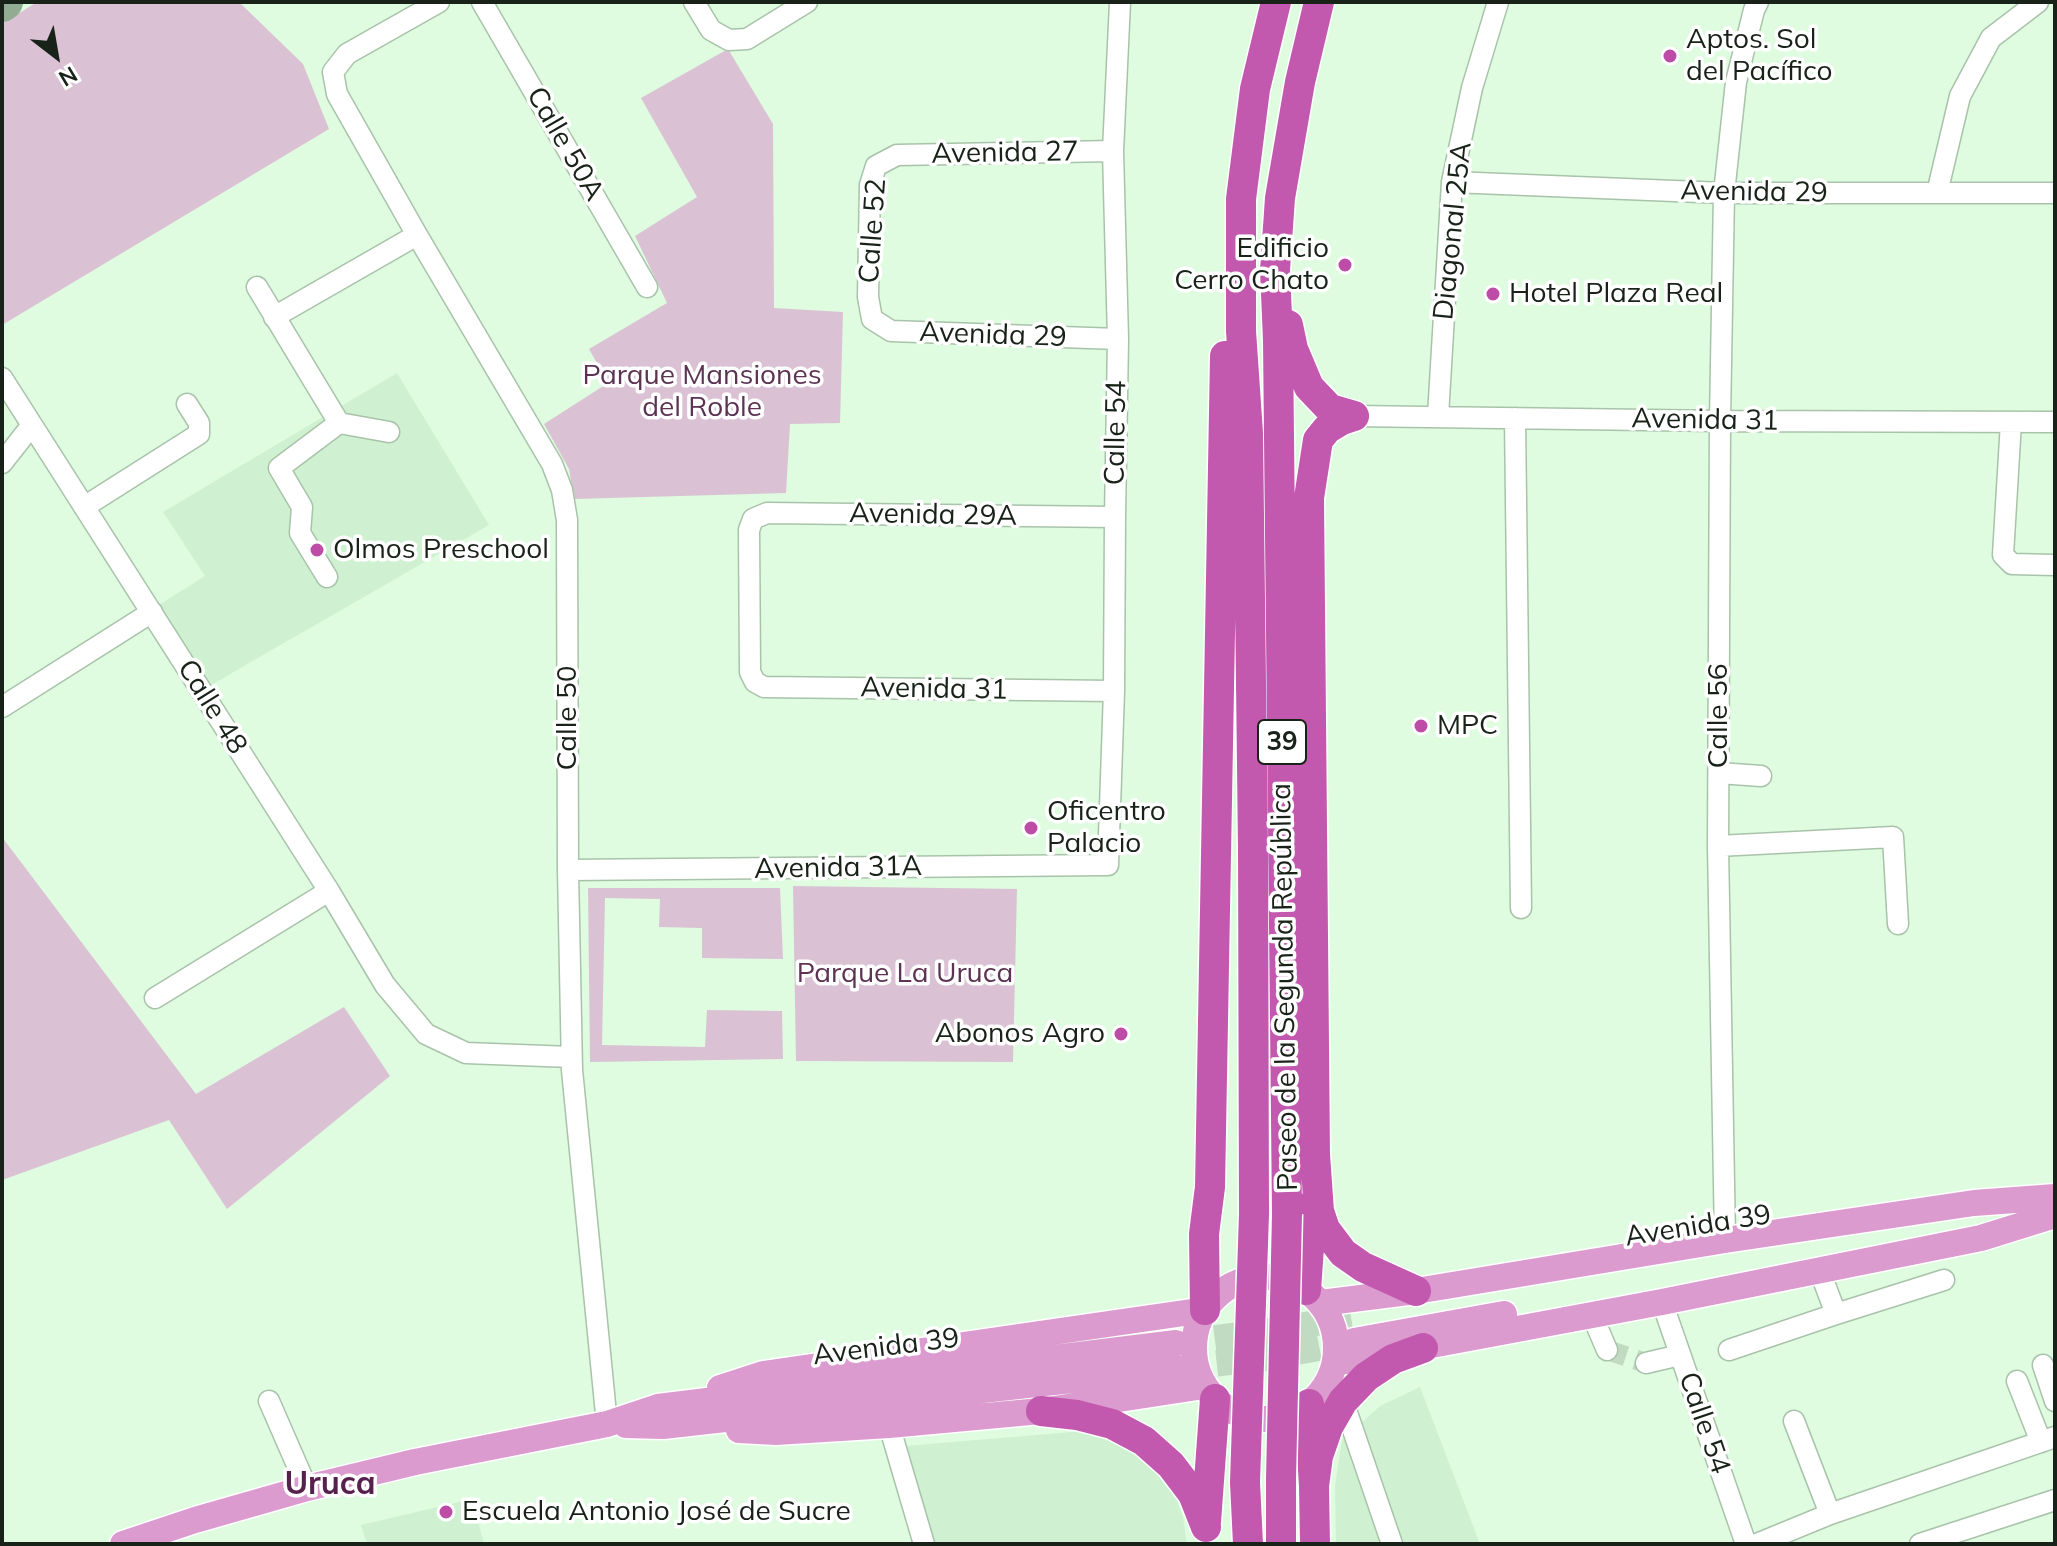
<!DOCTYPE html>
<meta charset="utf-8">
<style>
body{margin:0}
#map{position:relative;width:2057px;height:1546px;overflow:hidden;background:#dffbe0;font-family:Mulish,sans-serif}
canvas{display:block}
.frame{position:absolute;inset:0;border:4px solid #182218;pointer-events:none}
.north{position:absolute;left:16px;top:16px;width:80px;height:80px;-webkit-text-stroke:6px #fff;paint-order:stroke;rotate:149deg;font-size:22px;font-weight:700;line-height:32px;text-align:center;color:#182218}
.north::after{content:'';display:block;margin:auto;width:28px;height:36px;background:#182218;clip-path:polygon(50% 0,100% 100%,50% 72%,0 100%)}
</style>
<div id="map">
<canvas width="2057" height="1546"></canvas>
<div class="frame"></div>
<div class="north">N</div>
</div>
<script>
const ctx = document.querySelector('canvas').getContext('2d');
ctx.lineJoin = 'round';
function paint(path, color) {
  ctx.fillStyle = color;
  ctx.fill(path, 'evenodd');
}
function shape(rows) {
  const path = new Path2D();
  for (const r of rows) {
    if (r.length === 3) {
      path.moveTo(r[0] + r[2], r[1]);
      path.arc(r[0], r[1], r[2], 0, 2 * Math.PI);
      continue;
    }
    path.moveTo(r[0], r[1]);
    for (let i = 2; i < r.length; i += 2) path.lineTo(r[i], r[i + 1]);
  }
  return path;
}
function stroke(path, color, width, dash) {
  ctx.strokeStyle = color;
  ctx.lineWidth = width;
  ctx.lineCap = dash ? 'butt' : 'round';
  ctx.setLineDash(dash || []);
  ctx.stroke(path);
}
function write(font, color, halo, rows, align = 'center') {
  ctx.font = font + ' Mulish,sans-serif';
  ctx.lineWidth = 7;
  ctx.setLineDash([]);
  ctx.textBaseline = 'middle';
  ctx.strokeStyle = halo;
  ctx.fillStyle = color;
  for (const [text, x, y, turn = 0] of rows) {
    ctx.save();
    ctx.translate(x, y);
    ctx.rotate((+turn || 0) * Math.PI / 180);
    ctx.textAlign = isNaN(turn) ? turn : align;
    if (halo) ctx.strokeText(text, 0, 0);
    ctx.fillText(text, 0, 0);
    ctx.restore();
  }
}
paint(shape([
 [397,373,489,525,211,685,159,605,205,576,163,512],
 [1420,1387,1480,1544,1336,1544,1335,1485,1342,1440,1380,1406],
 [1085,1431,1142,1454,1171,1484,1183,1517,1187,1544,932,1544,905,1446],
 [472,1499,484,1544,367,1544,361,1525]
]), '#cff1d1');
paint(shape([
 [37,2,239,2,303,64,329,129,2,325,2,24],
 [728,49,773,124,774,308,843,312,840,423,790,424,786,493,574,499,569,469,544,424,608,383,589,349,667,303,635,236,697,197,641,98],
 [2,837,196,1094,344,1007,390,1076,227,1209,169,1120,2,1180],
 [793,886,1017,889,1013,1062,796,1061],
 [588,888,780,888,783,959,702,958,702,928,659,927,660,899,605,898,602,1045,705,1047,707,1010,782,1011,783,1059,590,1062]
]), '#dac2d4');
stroke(shape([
 [2,4,5,2]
]), '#92ab93', 36);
stroke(shape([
 [1607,1350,1646,1363]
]), '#c1dac2', 20, [20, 10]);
stroke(shape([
 [1176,1343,1264,1332,1351,1317],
 [1178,1368,1266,1358,1354,1341]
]), '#c1dac2', 26, [26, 13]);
const minor = shape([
 [439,2,347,54,333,72,337,94,417,235,552,464,562,490,567,520,568,870,572,1070,607,1424],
 [482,2,647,287],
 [694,2,711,30,729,40,747,39,807,2],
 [1113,151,897,155,876,166,870,185,868,297,872,319,891,331,1118,339],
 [1452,182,1724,193,2055,193],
 [1937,193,1960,96,1991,38,2038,2],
 [257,287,339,423],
 [274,317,417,235],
 [2,378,329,891,385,985,426,1034,466,1053,571,1057],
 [1354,416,1720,421,2055,422],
 [1438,416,1452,182,1472,88,1498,2],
 [1515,418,1521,908],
 [2011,422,2003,555,2012,564,2055,565],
 [339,423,389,432],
 [2,463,32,425],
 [84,507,199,434,199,423,187,404],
 [327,577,300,533,302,507,279,468,339,423],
 [1114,691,764,687,755,682,750,672,749,530,753,519,767,513,1115,517],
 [2,707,152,612],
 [1719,773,1761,776],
 [1718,846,1893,837,1898,924],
 [568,870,1108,865,1114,691,1115,517,1118,339,1113,151,1120,2],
 [155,998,329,891],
 [1725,1240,1718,846,1720,421,1724,193,1736,82,1754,10,1758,2],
 [1819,1269,1836,1314],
 [1662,1302,1746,1544],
 [1592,1315,1607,1350],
 [1729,1350,1836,1314,1944,1280],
 [1646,1363,1680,1355],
 [2043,1365,2055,1401],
 [2017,1381,2041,1442],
 [269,1401,307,1488],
 [1343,1401,1392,1544],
 [1794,1421,1830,1514],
 [889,1425,924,1544],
 [1757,1544,1830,1514,2055,1437],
 [1920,1544,2055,1500]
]);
const major = shape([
 [1265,1348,71],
 [1321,1303,1416,1291,1725,1240,1974,1203,2055,1197],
 [1354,1341,1504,1314],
 [1335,1363,1662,1302,1981,1238,2055,1215],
 [720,1388,763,1374,1205,1310],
 [626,1425,663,1426,1178,1368],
 [739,1430,776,1432,889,1425,1041,1411,1204,1386],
 [123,1544,195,1520,307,1488,415,1462,607,1424,658,1407,1176,1343]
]);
const highway = shape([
 [1288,325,1293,349,1309,387,1330,409,1354,416],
 [1354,416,1342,420,1327,429,1318,440,1309,498,1315,1155,1319,1211,1325,1229,1343,1253,1363,1267,1416,1291],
 [1254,1214,1253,849,1248,433,1241,331,1241,199,1255,89,1276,2],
 [1287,1214,1278,340,1275,270,1280,198,1300,82,1319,2],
 [1306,1290,1312,1205],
 [1205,1310,1204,1234,1210,1187,1225,356],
 [1309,1404,1314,1486,1315,1544],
 [1041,1411,1077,1415,1112,1424,1144,1441,1171,1465,1193,1494,1206,1527],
 [1281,1478,1281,1544],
 [1245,1482,1248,1544],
 [1314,1486,1318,1456,1328,1427,1343,1401,1366,1377,1393,1359,1423,1348],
 [1206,1522,1215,1399]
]);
stroke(minor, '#a8c3a9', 23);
stroke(major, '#fff', 29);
stroke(highway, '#fff', 33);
stroke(minor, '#fff', 20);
stroke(major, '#db9bce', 26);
stroke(highway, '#c359ae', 30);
const highwayBridge = shape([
 [1281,1478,1287,1214],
 [1245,1482,1254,1214]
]);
stroke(highwayBridge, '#fff', 33, []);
stroke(highwayBridge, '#c359ae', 30);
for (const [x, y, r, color] of [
 [1670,56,8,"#bd4ca7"],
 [1345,265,8,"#bd4ca7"],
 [1493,294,8,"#bd4ca7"],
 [317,550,8,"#bd4ca7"],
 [1421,726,8,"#bd4ca7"],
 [1031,828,8,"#bd4ca7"],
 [1121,1034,8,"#bd4ca7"],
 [446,1512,8,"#bd4ca7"]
]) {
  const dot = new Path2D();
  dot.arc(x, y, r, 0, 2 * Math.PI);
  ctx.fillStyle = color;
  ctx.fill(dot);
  stroke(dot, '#fff', 3);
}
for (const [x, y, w] of [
 [1282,742,48]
]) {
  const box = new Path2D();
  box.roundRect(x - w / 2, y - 22, w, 44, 6);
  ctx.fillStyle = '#fff';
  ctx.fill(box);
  stroke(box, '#182218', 2);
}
write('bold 26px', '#182218', null, [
 ["39",1282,742]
]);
write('28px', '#182218', '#fff', [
 ["Aptos. Sol",1686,40],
 ["del Pacífico",1686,72],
 ["Edificio",1329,249,"right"],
 ["Cerro Chato",1329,281,"right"],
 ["Hotel Plaza Real",1509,294],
 ["Olmos Preschool",333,550],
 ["MPC",1437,726],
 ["Oficentro",1047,812],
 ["Palacio",1047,844],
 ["Abonos Agro",1105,1034,"right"],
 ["Escuela Antonio José de Sucre",462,1512]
], 'left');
write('28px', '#182218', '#fff', [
 ["Calle 50A",565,144,60],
 ["Avenida 27",1005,153,-1],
 ["Avenida 29",1754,192,1],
 ["Calle 52",873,231,-86],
 ["Diagonal 25A",1453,231,-84],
 ["Avenida 29",993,335,2],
 ["Avenida 31",1705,420,1],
 ["Calle 54",1116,433,-89],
 ["Avenida 29A",933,515,1],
 ["Avenida 31",934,689,1],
 ["Calle 48",212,707,58],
 ["Calle 56",1719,716,-90],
 ["Calle 50",568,718,-90],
 ["Avenida 31A",838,868,-1],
 ["Paseo de la Segunda República",1285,987,-91],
 ["Avenida 39",1698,1226,-9],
 ["Avenida 39",886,1347,-7],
 ["Calle 54",1704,1423,71]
]);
write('28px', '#5c3353', '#fff', [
 ["Parque Mansiones",702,376],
 ["del Roble",702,408],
 ["Parque La Uruca",905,974]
]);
write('bold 32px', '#57214d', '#fff', [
 ["Uruca",330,1484]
]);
</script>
